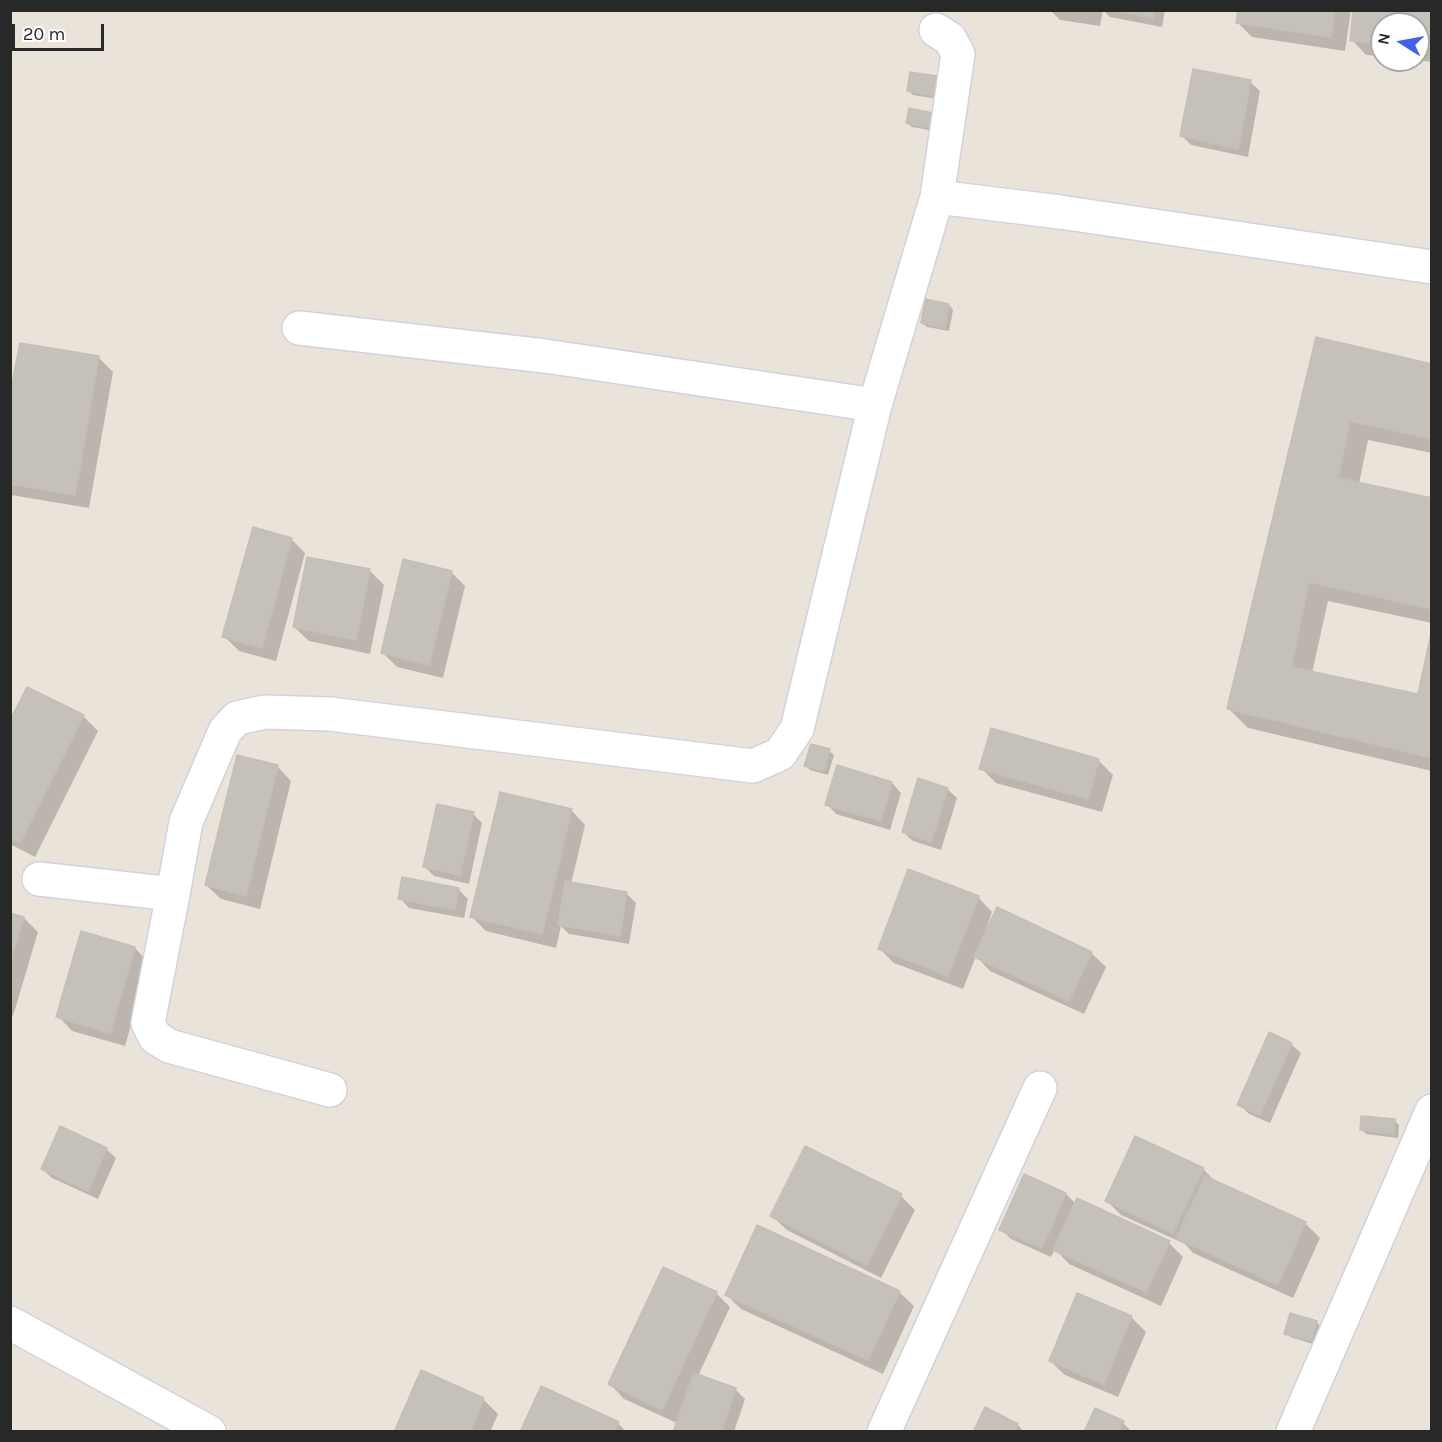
<!DOCTYPE html>
<style>
body{margin:0}
#map{position:relative;width:1442px;height:1442px;overflow:hidden;background:#eae3da;font-family:Karla,sans-serif}
canvas{display:block}
.frame{position:absolute;inset:0;border:12px solid #282828;pointer-events:none}
.north{position:absolute;left:1370px;top:12px;width:60px;height:60px;box-sizing:border-box;background:#fff;border:2px solid #a9a9a9;border-radius:50%;rotate:281deg;font-size:16px;font-weight:700;line-height:24px;text-align:center;color:#282828}
.north::after{content:'';display:block;margin:auto;width:21px;height:27px;background:#425fee;clip-path:polygon(50% 0,100% 100%,50% 72%,0 100%)}
.scale{position:absolute;left:12px;top:24px;width:92px;height:27px;box-sizing:border-box;border:3px solid #282828;border-top:0;padding-left:8px;font-size:18px;line-height:21px;white-space:nowrap;color:#282828;-webkit-text-stroke:4px #fff;paint-order:stroke}
</style>
<div id="map">
<canvas width="1442" height="1442"></canvas>
<div class="frame"></div>
<div class="north">N</div>
<div class="scale">20 m</div>
</div>
<script>
const ctx = document.querySelector('canvas').getContext('2d');
ctx.lineJoin = 'round';
function paint(path, color) {
  ctx.fillStyle = color;
  ctx.fill(path, 'evenodd');
}
function shape(rows) {
  const path = new Path2D();
  for (const r of rows) {
    path.moveTo(r[0], r[1]);
    for (let i = 2; i < r.length; i += 2) path.lineTo(r[i], r[i + 1]);
  }
  return path;
}
function stroke(path, color, width, dash) {
  ctx.strokeStyle = color;
  ctx.lineWidth = width;
  ctx.lineCap = dash ? 'butt' : 'round';
  ctx.setLineDash(dash || []);
  ctx.stroke(path);
}
paint(shape([
 [1050,10,1103,10,1100,26,1060,20],
 [1103,10,1165,10,1162,27,1110,17],
 [1239,10,1351,10,1345,51,1252,37,1237,22],
 [1355,10,1432,10,1432,62,1416,60,1418,60,1418,24,1382,24,1382,56,1366,55,1352,40],
 [937,78,941,82,938,99,913,95,909,91],
 [1250,82,1260,91,1248,157,1191,145,1181,135],
 [932,115,936,119,934,131,912,127,907,123],
 [949,305,953,310,949,331,927,327,922,323],
 [1317,338,1432,366,1432,453,1368,440,1359,484,1432,500,1432,623,1328,601,1312,673,1419,696,1432,636,1432,771,1248,728,1229,709],
 [99,358,113,372,89,508,11,495,10,403],
 [291,539,305,553,276,661,239,651,224,636],
 [369,570,384,585,370,654,309,641,294,627],
 [451,572,465,586,443,678,397,667,383,653],
 [83,716,98,731,35,857,10,844,10,724],
 [829,751,834,755,828,775,810,770,806,766],
 [1098,760,1113,775,1102,812,996,783,981,768],
 [277,766,291,781,260,909,221,899,206,885],
 [892,783,901,793,890,830,836,814,827,804],
 [947,789,957,798,941,850,913,841,903,832],
 [571,810,585,825,571,884,627,894,636,903,629,944,569,934,561,926,556,948,486,931,472,917],
 [473,814,482,823,469,884,434,876,425,867],
 [458,889,468,899,464,918,409,908,400,898],
 [978,897,992,912,985,932,1091,953,1106,967,1084,1014,990,971,976,956,963,989,894,963,879,948],
 [10,914,24,918,38,932,13,1016,10,1015],
 [135,948,149,963,125,1046,72,1031,58,1016],
 [1291,1044,1301,1053,1270,1123,1249,1114,1239,1104],
 [1395,1121,1399,1125,1398,1138,1366,1134,1362,1130],
 [106,1149,116,1158,98,1199,52,1178,42,1169],
 [1203,1169,1217,1183,1305,1223,1320,1238,1293,1298,1193,1253,1185,1244,1121,1215,1107,1201],
 [1066,1194,1076,1204,1169,1243,1183,1257,1161,1306,1069,1264,1055,1249,1051,1257,1011,1239,1001,1229],
 [901,1196,915,1210,881,1278,787,1230,772,1216],
 [899,1292,914,1306,883,1374,741,1309,727,1295],
 [716,1293,730,1307,698,1376,736,1390,745,1399,734,1432,674,1432,677,1423,624,1399,610,1384],
 [1078,1295,1132,1318,1146,1332,1118,1397,1065,1375,1050,1361],
 [1291,1315,1317,1322,1321,1327,1316,1345,1290,1337,1286,1333],
 [483,1399,498,1414,490,1432,396,1432],
 [618,1423,626,1432,521,1432],
 [1123,1423,1132,1432,1086,1432],
 [1018,1425,1024,1432,975,1432]
]), '#0003');
const building = shape([
 [1110,10,1155,10,1153,18,1110,10],
 [1238,10,1335,10,1331,37,1236,23,1238,10],
 [1353,10,1432,10,1432,49,1418,48,1418,24,1382,24,1382,44,1350,41,1353,10],
 [1193,69,1251,80,1238,149,1180,136,1193,69],
 [910,72,937,76,934,96,907,91,910,72],
 [909,108,933,113,929,128,906,123,909,108],
 [925,299,949,304,945,328,921,323,925,299],
 [1316,337,1432,364,1432,439,1350,421,1338,478,1432,498,1432,609,1309,582,1291,667,1418,694,1432,629,1432,758,1227,709,1316,337],
 [20,343,99,356,75,495,10,484,10,394,20,343],
 [253,527,292,538,262,648,222,637,253,527],
 [307,557,370,569,356,640,293,627,307,557],
 [403,559,452,571,429,665,381,653,403,559],
 [27,687,84,715,20,843,10,838,10,720,27,687],
 [991,728,1099,759,1088,799,979,769,991,728],
 [811,744,830,749,824,771,804,766,811,744],
 [237,755,278,765,246,896,205,885,237,755],
 [837,765,892,782,881,821,825,805,837,765],
 [918,778,948,788,931,842,902,832,918,778],
 [500,792,572,809,542,934,470,917,500,792],
 [437,804,474,812,460,875,423,867,437,804],
 [908,869,979,896,948,976,878,949,908,869],
 [402,877,459,888,455,910,398,899,402,877],
 [565,881,627,892,620,936,558,925,565,881],
 [997,907,1092,952,1069,1001,974,957,997,907],
 [10,913,24,917,10,963,10,913],
 [81,931,135,947,110,1033,56,1017,81,931],
 [1269,1032,1292,1043,1260,1115,1237,1105,1269,1032],
 [1361,1116,1395,1119,1394,1134,1360,1130,1361,1116],
 [60,1126,107,1148,88,1191,41,1169,60,1126],
 [1135,1136,1204,1168,1173,1233,1105,1201,1135,1136],
 [805,1146,902,1194,867,1265,770,1216,805,1146],
 [1024,1174,1066,1193,1042,1248,999,1230,1024,1174],
 [1205,1176,1306,1222,1278,1285,1176,1238,1205,1176],
 [1077,1198,1170,1241,1146,1292,1053,1250,1077,1198],
 [757,1225,900,1291,868,1360,725,1295,757,1225],
 [663,1267,717,1292,662,1410,608,1384,663,1267],
 [1077,1293,1132,1316,1104,1384,1049,1361,1077,1293],
 [1290,1313,1317,1321,1311,1341,1284,1334,1290,1313],
 [421,1370,484,1398,470,1432,394,1432,421,1370],
 [694,1373,736,1388,721,1432,673,1432,694,1373],
 [541,1386,619,1422,614,1432,520,1432,541,1386],
 [985,1407,1018,1424,1014,1432,973,1432,985,1407],
 [1095,1408,1124,1421,1119,1432,1084,1432,1095,1408]
]);
paint(building, '#c5c0ba');
stroke(building, '#c5bfb4', 1.5);
const minor = shape([
 [936,30,950,39,958,54,937,197,1060,212,1432,267],
 [299,328,545,356,875,405],
 [39,879,173,894,186,822,225,731,237,718,265,712,330,714,753,766,780,754,797,729,875,405,937,197],
 [173,894,148,1023,155,1037,169,1046,330,1090],
 [10,1323,209,1432],
 [884,1432,1040,1088],
 [1293,1432,1432,1111]
]);
stroke(minor, '#d0d2e0', 36);
stroke(minor, '#fff', 33);
</script>
